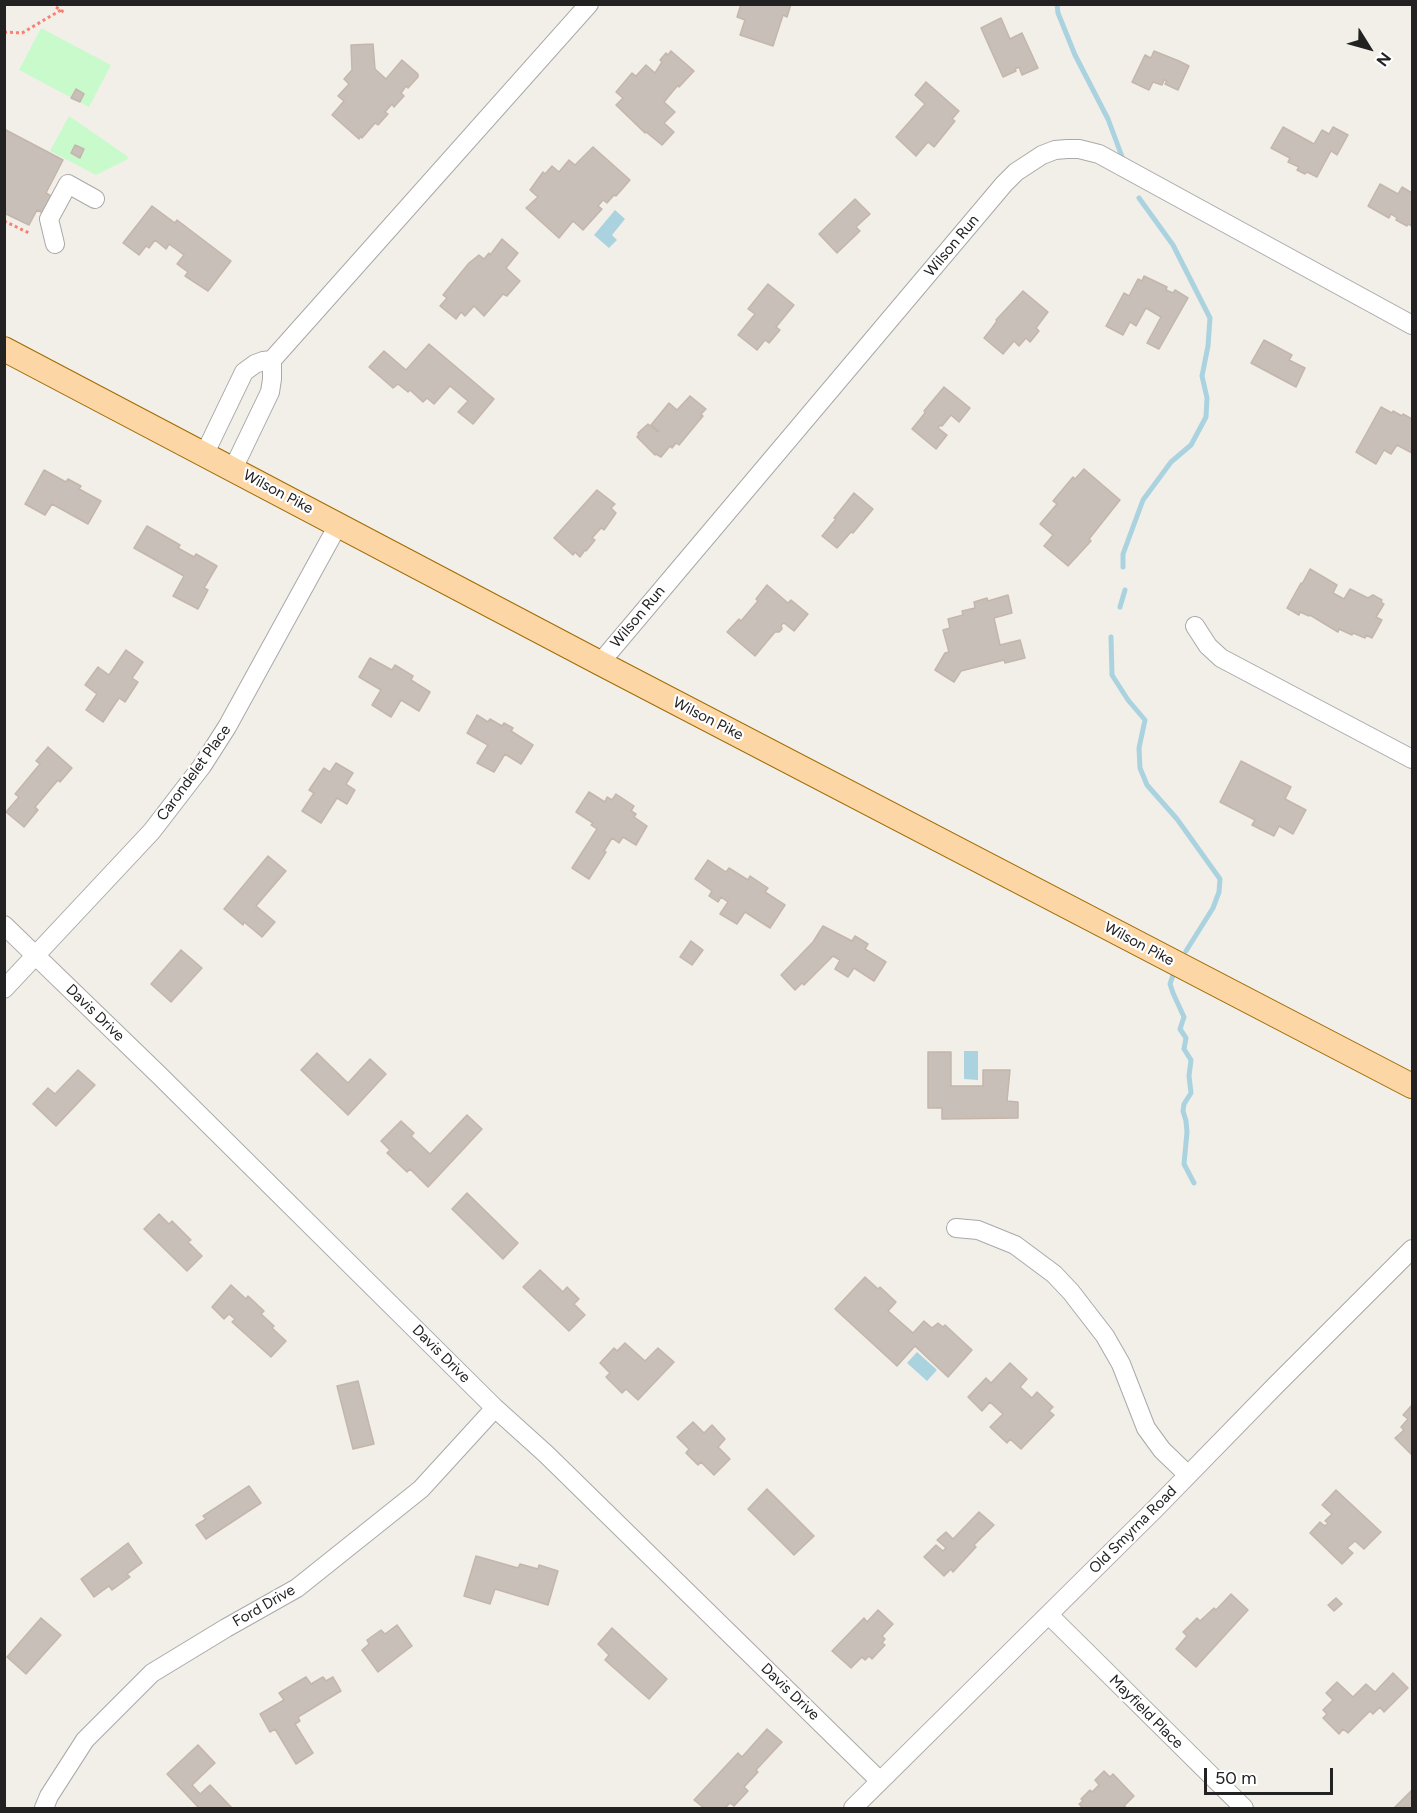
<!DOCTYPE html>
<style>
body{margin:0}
#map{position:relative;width:1417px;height:1813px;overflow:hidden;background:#f2efe9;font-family:Figtree,sans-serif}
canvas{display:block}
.frame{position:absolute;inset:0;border:6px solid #222;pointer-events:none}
.north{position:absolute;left:1339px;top:18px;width:60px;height:60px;-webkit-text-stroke:4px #fff;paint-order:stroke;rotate:127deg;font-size:16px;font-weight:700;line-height:24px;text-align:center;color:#222}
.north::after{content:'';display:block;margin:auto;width:21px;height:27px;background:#222;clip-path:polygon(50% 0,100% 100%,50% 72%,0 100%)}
.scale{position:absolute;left:1204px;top:1768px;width:129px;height:27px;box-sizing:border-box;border:3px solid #222;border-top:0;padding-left:8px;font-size:18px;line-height:21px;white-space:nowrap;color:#222;-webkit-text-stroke:4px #fff;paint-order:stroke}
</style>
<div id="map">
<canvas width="1417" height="1813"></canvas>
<div class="frame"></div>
<div class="north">N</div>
<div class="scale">50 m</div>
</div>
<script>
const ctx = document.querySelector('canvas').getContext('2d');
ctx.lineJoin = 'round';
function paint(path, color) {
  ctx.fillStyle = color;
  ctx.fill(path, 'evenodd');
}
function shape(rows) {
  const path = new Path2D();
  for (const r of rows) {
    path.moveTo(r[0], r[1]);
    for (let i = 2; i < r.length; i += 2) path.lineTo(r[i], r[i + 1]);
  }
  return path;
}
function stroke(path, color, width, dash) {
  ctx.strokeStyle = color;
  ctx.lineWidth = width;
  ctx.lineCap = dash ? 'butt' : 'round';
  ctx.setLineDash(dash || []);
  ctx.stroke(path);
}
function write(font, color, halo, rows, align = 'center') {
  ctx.font = font + ' Figtree,sans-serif';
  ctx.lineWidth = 4.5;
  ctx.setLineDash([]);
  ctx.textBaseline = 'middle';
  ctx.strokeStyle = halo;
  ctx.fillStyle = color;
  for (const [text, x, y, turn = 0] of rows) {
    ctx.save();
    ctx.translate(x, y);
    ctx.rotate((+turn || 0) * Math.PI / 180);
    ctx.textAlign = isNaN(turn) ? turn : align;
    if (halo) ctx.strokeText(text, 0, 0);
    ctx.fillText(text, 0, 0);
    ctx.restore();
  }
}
paint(shape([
 [41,28,111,65,89,107,19,70],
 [69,116,127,156,128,159,96,175,50,151]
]), '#c8facc');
paint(shape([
 [615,210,625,219,612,235,617,240,609,248,594,235],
 [964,1051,978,1051,978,1080,964,1079],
 [917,1352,937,1370,927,1381,907,1363]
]), '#aad3df');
stroke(shape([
 [1057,4,1058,13,1075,55,1108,119,1124,162],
 [1123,567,1123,554,1143,500,1171,462,1191,445,1206,417,1207,398,1202,376,1208,346,1210,318,1173,245,1139,198],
 [1120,607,1125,590],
 [1111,637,1112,675,1128,700,1145,720,1139,748,1140,768,1147,785,1177,819,1220,879,1219,892,1213,908,1186,951],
 [1173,975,1170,984,1173,993,1184,1017,1180,1029,1186,1038,1184,1049,1191,1060,1189,1076,1191,1093,1184,1104,1183,1111,1186,1121,1187,1132,1184,1164,1194,1183]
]), '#aad3df', 5);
const building = shape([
 [741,4,791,4,787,17,783,15,773,46,740,35,745,20,737,17,741,4],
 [1001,18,1010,39,1022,33,1038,68,1022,75,1019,67,1015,69,1016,71,1003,77,981,28,1001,18],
 [373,44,375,69,386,79,402,60,418,74,418,77,408,88,406,86,401,93,404,96,394,107,392,104,385,112,388,114,378,125,375,123,362,138,361,136,359,139,332,115,344,101,338,96,349,84,344,79,352,70,351,45,373,44],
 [671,51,694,71,679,87,678,85,664,102,675,112,664,123,674,132,662,145,646,132,645,133,616,105,623,98,616,92,632,73,636,76,646,65,655,73,662,62,660,60,666,53,668,55,671,51],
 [1154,51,1179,61,1189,66,1178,90,1165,84,1167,81,1164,80,1162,85,1153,82,1149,90,1132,82,1145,55,1151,58,1154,51],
 [926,82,959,111,952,119,955,121,934,147,928,142,916,156,896,137,925,104,915,95,926,82],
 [76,89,84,94,80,102,71,98,76,89],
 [1283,127,1314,144,1322,130,1329,134,1333,127,1348,135,1337,155,1331,151,1317,177,1307,172,1305,174,1297,170,1299,167,1288,162,1290,158,1271,148,1283,127],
 [4,129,63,160,46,193,58,200,49,216,37,210,29,225,4,213,4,129],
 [75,145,84,149,80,158,71,153,75,145],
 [593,147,630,180,616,196,614,195,607,203,603,200,598,206,602,209,583,230,573,221,559,238,526,208,538,197,530,190,543,172,545,174,552,166,559,172,569,160,575,165,593,147],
 [1380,184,1398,194,1402,187,1412,193,1412,226,1408,224,1407,226,1396,220,1397,218,1391,214,1389,218,1368,206,1380,184],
 [855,199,870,214,856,227,860,231,837,253,819,234,855,199],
 [152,206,175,223,177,220,231,261,208,291,185,276,188,272,177,264,184,255,169,244,166,249,155,240,149,248,146,246,139,255,123,243,152,206],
 [502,239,518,253,506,268,520,281,507,296,503,294,484,316,474,306,465,316,461,312,456,319,440,306,447,298,443,295,469,263,479,255,484,259,489,253,490,255,502,239],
 [1144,276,1167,287,1166,290,1173,293,1175,290,1188,298,1159,349,1147,343,1161,317,1146,308,1136,326,1130,322,1123,335,1106,326,1124,293,1129,296,1138,279,1142,281,1144,276],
 [768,284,794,305,776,327,780,330,769,343,765,340,757,350,738,335,755,314,748,309,768,284],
 [1023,291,1048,312,1036,328,1039,331,1030,342,1026,338,1019,346,1014,341,1003,354,984,338,992,328,997,321,996,320,1023,291],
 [1264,340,1292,355,1289,360,1305,368,1296,387,1251,363,1264,340],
 [429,344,494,399,473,424,458,412,468,401,450,386,434,404,427,398,423,402,410,390,408,392,398,384,393,388,369,367,384,351,406,370,429,344],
 [944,387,970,408,959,422,951,415,942,426,940,425,938,428,947,435,936,449,912,429,925,413,924,411,944,387],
 [690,396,706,409,701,414,703,416,679,445,676,443,672,448,670,446,661,457,656,454,655,455,637,437,639,434,638,433,648,424,658,432,659,431,651,425,669,403,677,410,690,396],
 [1381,407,1392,413,1393,411,1402,416,1403,414,1412,419,1412,453,1397,445,1391,454,1384,450,1376,464,1356,452,1381,407],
 [1084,469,1120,500,1089,539,1091,541,1068,566,1044,546,1053,535,1040,524,1057,504,1053,501,1073,477,1075,479,1084,469],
 [44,470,66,482,68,479,81,486,79,489,101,501,88,524,52,504,45,515,25,504,44,470],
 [597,490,615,504,611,508,616,513,604,530,601,528,592,538,595,540,586,551,585,550,580,557,575,552,573,555,554,538,597,490],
 [854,493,873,509,853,533,851,532,837,548,822,536,836,519,834,518,854,493],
 [147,526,180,545,178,548,194,557,196,554,217,566,204,588,208,590,198,609,173,596,184,576,134,548,147,526],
 [1310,569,1337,585,1333,593,1344,599,1350,589,1368,598,1373,595,1382,600,1381,602,1384,604,1376,617,1382,620,1372,638,1366,635,1365,638,1353,633,1352,635,1339,629,1338,632,1310,615,1309,616,1300,612,1299,615,1287,608,1301,583,1302,584,1310,569],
 [767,585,788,603,791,600,808,614,794,631,784,623,781,625,782,629,779,632,775,632,755,656,727,632,739,619,741,621,758,601,756,599,767,585],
 [1008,595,1012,613,994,618,1000,645,1020,640,1025,658,1005,663,1004,660,961,671,954,682,935,670,945,653,949,652,943,630,950,628,948,619,963,615,962,611,975,608,974,602,987,598,988,601,1008,595],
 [126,650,143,662,132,678,138,682,125,702,119,698,103,722,86,710,97,694,85,685,98,667,109,675,126,650],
 [370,658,392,670,395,665,413,676,411,680,430,692,419,711,401,700,391,717,372,705,381,690,359,677,370,658],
 [477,715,488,722,490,719,502,726,504,723,513,728,511,731,533,745,521,764,505,754,494,772,477,763,488,745,467,733,477,715],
 [48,747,72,768,60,782,58,780,35,807,38,810,24,827,6,812,19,797,15,794,40,764,36,761,48,747],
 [1241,761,1291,787,1285,799,1306,810,1293,834,1279,826,1274,836,1252,825,1255,820,1220,802,1241,761],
 [336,763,353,773,346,784,355,790,347,804,337,798,321,823,302,811,314,793,309,790,324,768,330,772,336,763],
 [589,792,605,802,607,797,612,800,616,794,634,806,631,811,636,814,634,817,647,826,636,845,623,837,619,843,612,838,604,851,606,852,589,879,572,868,597,829,591,825,593,823,576,812,589,792],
 [268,856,286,871,256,906,275,922,262,937,244,922,243,925,224,909,268,856],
 [708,860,726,872,729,868,748,880,750,876,768,888,765,892,785,905,770,928,745,912,737,924,720,914,728,902,721,897,718,902,709,896,712,891,695,879,708,860],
 [823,926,852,941,855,936,868,944,865,949,886,962,874,981,854,968,848,977,835,969,840,960,833,956,804,985,802,983,795,990,781,975,813,942,823,926],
 [691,941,703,950,692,965,680,957,691,941],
 [181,950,202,968,171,1002,151,984,181,950],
 [928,1052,951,1052,951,1086,983,1086,983,1070,1010,1070,1007,1101,1018,1102,1018,1118,942,1119,942,1108,928,1108,928,1052],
 [317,1053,348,1083,370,1059,386,1074,348,1115,301,1070,317,1053],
 [78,1070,95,1085,56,1126,33,1104,48,1088,55,1094,78,1070],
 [467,1115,482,1129,428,1187,410,1169,407,1172,387,1153,390,1150,381,1141,401,1121,414,1133,411,1136,430,1154,467,1115],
 [467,1193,518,1243,503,1259,452,1209,467,1193],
 [159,1214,169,1224,172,1221,191,1240,188,1242,202,1256,187,1271,144,1229,159,1214],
 [540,1270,563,1292,567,1287,579,1299,574,1304,585,1315,569,1331,523,1287,540,1270],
 [865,1277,878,1289,880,1287,896,1302,888,1311,913,1333,924,1321,932,1328,938,1323,943,1327,945,1325,972,1350,948,1377,915,1346,897,1366,835,1309,865,1277],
 [231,1285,246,1299,248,1296,264,1311,261,1314,274,1326,272,1328,286,1341,271,1357,232,1322,235,1319,229,1314,224,1319,212,1307,231,1285],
 [625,1343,645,1361,658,1348,674,1362,638,1400,626,1389,622,1393,606,1377,610,1373,600,1363,614,1348,617,1351,625,1343],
 [1010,1363,1027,1379,1020,1387,1032,1398,1037,1392,1053,1407,1049,1411,1054,1415,1021,1449,1010,1439,1007,1443,990,1427,1003,1414,990,1402,982,1411,968,1397,986,1378,991,1383,1010,1363],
 [358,1381,374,1444,353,1449,337,1386,358,1381],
 [1412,1405,1412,1455,1395,1438,1404,1430,1401,1427,1408,1419,1403,1415,1412,1405],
 [693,1422,704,1433,712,1425,725,1439,718,1447,730,1459,714,1475,701,1462,698,1465,686,1453,689,1449,677,1437,693,1422],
 [249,1486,261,1503,206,1539,196,1525,206,1519,203,1516,249,1486],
 [767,1489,814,1536,794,1555,748,1509,767,1489],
 [1336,1490,1381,1532,1364,1549,1355,1541,1347,1548,1353,1553,1342,1564,1310,1533,1320,1522,1325,1526,1328,1523,1325,1521,1332,1514,1322,1505,1336,1490],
 [979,1512,994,1525,974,1545,976,1547,953,1572,951,1569,944,1576,924,1557,936,1545,943,1551,946,1548,937,1540,946,1532,953,1539,979,1512],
 [128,1543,142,1563,127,1574,130,1577,112,1590,109,1586,94,1597,81,1579,128,1543],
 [476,1556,518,1568,520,1564,538,1569,539,1565,558,1571,548,1605,495,1589,490,1604,464,1596,476,1556],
 [1231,1594,1248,1610,1196,1667,1176,1649,1187,1636,1183,1632,1197,1618,1200,1621,1214,1608,1216,1610,1231,1594],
 [1336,1598,1342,1604,1334,1611,1328,1605,1336,1598],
 [878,1610,893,1624,882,1636,885,1639,882,1643,885,1645,872,1659,869,1656,865,1660,862,1657,851,1668,832,1651,864,1618,867,1622,878,1610],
 [41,1618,61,1635,26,1674,7,1657,41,1618],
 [397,1625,412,1646,378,1672,362,1650,369,1644,367,1640,381,1630,385,1634,397,1625],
 [612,1628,667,1679,649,1699,605,1660,609,1655,598,1644,612,1628],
 [1393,1673,1408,1688,1384,1712,1380,1707,1373,1714,1370,1711,1348,1733,1343,1729,1339,1734,1323,1718,1327,1714,1323,1710,1333,1700,1326,1693,1337,1682,1353,1697,1366,1684,1375,1692,1393,1673],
 [306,1677,311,1684,323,1677,326,1681,333,1677,341,1691,298,1717,300,1721,295,1724,313,1753,296,1764,275,1729,270,1732,260,1714,284,1700,279,1693,306,1677],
 [767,1729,782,1742,756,1770,758,1772,744,1787,748,1791,734,1806,730,1803,725,1808,704,1808,694,1800,738,1753,742,1757,767,1729],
 [198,1745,215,1763,192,1785,200,1794,210,1785,232,1808,199,1808,167,1774,198,1745],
 [1104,1771,1110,1777,1113,1774,1134,1796,1124,1806,1127,1808,1080,1808,1082,1807,1079,1804,1083,1801,1081,1799,1090,1790,1092,1792,1099,1785,1095,1780,1104,1771],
 [1412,1790,1412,1808,1394,1808,1412,1790]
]);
paint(building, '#c7bfb8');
stroke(building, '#c4b6ab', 1.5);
const minor = shape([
 [55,244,49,219,68,184,95,199],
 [272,360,589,4],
 [205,453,244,372,255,364,263,361,272,360,272,379,270,392,233,469],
 [1195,626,1208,646,1221,658,1412,759],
 [600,663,1004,184,1016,172,1042,155,1055,150,1067,149,1079,149,1099,154,1412,325],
 [4,925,160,1076,495,1408,546,1454,880,1781],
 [4,989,152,831,202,766,227,727,338,525],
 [956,1228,978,1230,1015,1245,1054,1274,1071,1292,1105,1336,1121,1364,1146,1428,1162,1450,1188,1475],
 [1049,1615,1244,1808],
 [44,1808,49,1796,85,1740,152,1673,226,1628,297,1588,421,1489,495,1408],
 [853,1808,1155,1509,1276,1385,1412,1249]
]);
const major = shape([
 [4,349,600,663,1412,1086]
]);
stroke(minor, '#a9a9a9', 20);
stroke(major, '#a06b00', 26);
stroke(shape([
 [56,7,65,13],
 [4,32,22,33,61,10],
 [4,221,31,234]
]), '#fa8072', 3, [3, 3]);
stroke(minor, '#fff', 18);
stroke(major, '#fcd6a4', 24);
write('15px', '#222', '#fff', [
 ["Wilson Run",952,246,-50],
 ["Wilson Pike",278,492,28],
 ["Wilson Run",638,617,-50],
 ["Wilson Pike",708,719,27],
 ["Carondelet Place",194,773,-54],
 ["Wilson Pike",1139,944,28],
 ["Davis Drive",95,1013,44],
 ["Davis Drive",441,1354,45],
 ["Old Smyrna Road",1133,1530,-45],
 ["Ford Drive",264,1606,-30],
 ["Davis Drive",790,1692,44],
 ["Mayfield Place",1146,1712,45]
]);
</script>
